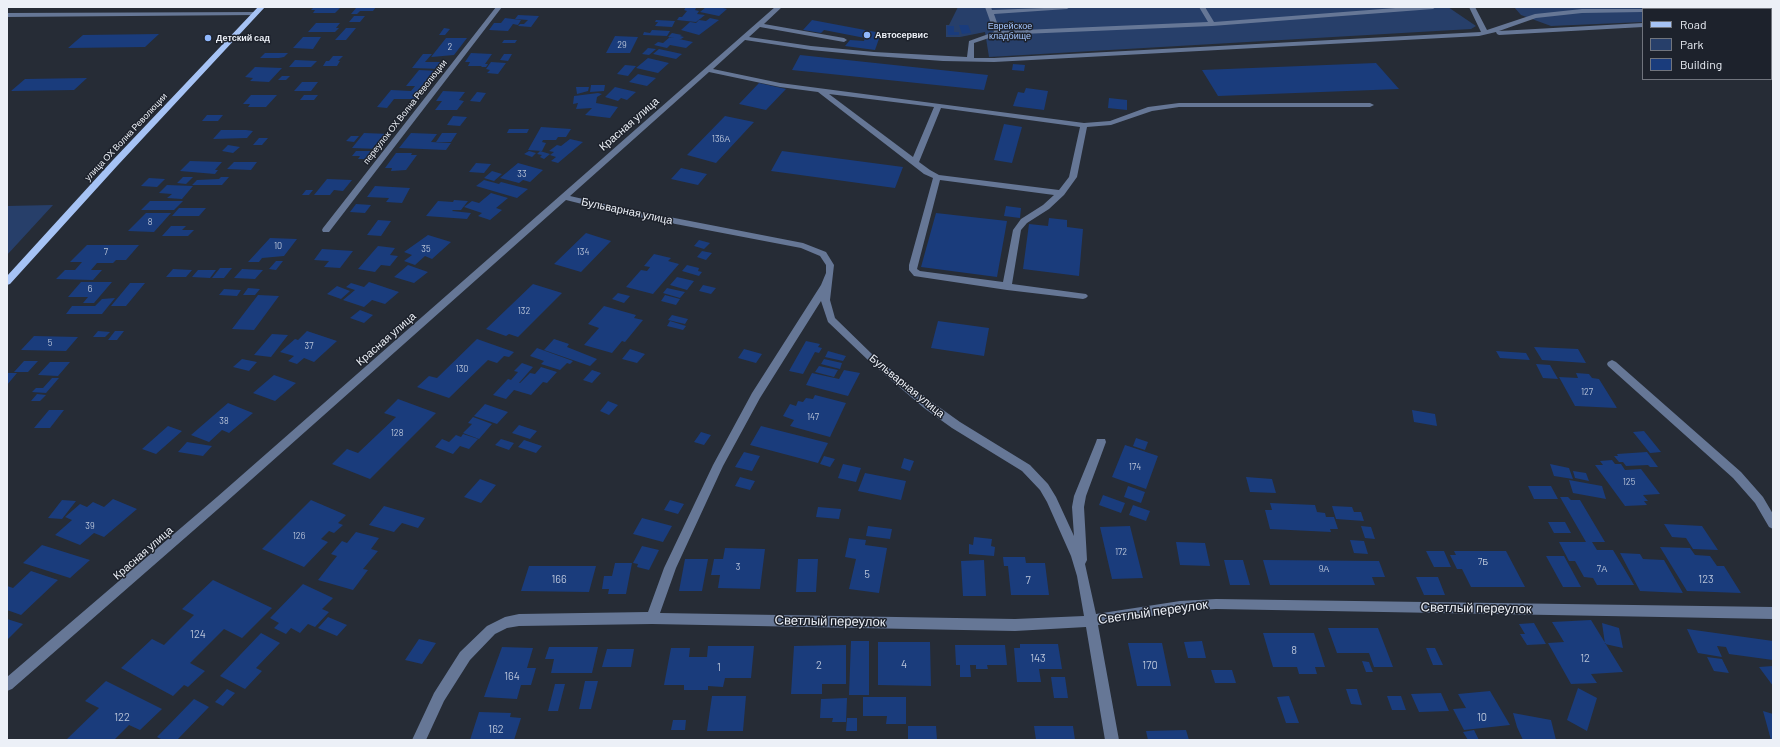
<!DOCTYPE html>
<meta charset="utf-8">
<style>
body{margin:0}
#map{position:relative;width:1780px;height:747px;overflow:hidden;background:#262c36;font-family:Barlow,sans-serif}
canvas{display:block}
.frame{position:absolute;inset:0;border:8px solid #ecf0f7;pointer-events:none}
.legend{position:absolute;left:1642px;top:8px;width:130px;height:72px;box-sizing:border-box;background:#1d222c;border:1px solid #70747d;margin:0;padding:5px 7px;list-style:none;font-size:12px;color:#ecf0f7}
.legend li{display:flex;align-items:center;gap:8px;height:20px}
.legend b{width:20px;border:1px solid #70747d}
</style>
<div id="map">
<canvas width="1780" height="747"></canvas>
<div class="frame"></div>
<ul class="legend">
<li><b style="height:5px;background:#a6c3f5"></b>Road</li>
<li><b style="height:11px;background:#273f6a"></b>Park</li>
<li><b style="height:11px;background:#1a3c7c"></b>Building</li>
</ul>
</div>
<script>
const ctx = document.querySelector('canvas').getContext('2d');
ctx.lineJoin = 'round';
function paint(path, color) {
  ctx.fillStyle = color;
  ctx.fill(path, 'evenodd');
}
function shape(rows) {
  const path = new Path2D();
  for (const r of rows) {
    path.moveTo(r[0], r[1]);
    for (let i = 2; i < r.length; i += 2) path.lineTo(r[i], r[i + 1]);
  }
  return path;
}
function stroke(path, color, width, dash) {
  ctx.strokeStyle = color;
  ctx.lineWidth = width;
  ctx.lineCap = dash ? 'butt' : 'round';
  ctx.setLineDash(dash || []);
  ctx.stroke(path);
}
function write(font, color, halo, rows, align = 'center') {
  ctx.font = font + ' Barlow,sans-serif';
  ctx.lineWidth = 3;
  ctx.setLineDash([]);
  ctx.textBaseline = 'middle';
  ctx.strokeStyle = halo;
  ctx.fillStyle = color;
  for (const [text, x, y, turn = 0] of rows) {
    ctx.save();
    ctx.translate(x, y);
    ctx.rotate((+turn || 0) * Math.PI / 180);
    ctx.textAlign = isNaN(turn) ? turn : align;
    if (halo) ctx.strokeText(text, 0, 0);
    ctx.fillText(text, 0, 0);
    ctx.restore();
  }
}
paint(shape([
 [958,7,1448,7,1476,26,1471,29,989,57,985,32,960,37,946,37,946,25,949,25],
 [1514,7,1773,7,1773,16,1771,16,1771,9,1643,9,1643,22,1551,26,1521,15],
 [53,205,7,255,7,206]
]), '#273f6a');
paint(shape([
 [314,7,341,7,335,13,313,13,315,10,311,10],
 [376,7,373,11,360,11,357,14,351,14,356,8],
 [686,7,696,8,695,10,699,11,697,14,705,15,696,22,677,20,679,17,682,17,687,11,684,10],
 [706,7,719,7,727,9,719,16,700,12],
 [518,15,539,16,531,27,518,26,520,24,524,24,528,20,515,19],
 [354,16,365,16,360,22,349,22],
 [505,18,521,20,518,25,513,24,508,31,489,30,494,23,501,23],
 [710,18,719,20,699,35,681,30,690,22,696,23,699,20,706,21],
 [656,20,675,21,672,27,655,26,658,22,655,22],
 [812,20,881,33,875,50,845,46,850,40,864,41,865,38,824,30,821,33,803,30],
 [316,23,340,23,336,28,339,28,335,32,308,32],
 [959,25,968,25,971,33,962,34],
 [947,26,954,26,954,32,959,32,959,35,948,35],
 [346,28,356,28,346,40,335,40],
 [444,28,450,29,445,35,439,35],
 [652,30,670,31,667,36,643,35,644,32,650,33],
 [672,33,682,35,680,36,684,37,681,39,668,37],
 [159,34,145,47,68,48,83,35],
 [615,36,638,37,630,53,606,53],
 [303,37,321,37,313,49,293,48],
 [670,37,693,42,686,48,670,45,667,48,654,45,658,42,663,43],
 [446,38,467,38,454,55,431,57],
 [504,40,517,40,515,43,502,43],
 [648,48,656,49,649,55,642,54],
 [659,49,682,54,676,59,653,54],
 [265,53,288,53,284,57,279,58,260,58],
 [471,53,492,54,485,64,488,64,486,67,481,67,482,66,468,66,470,62,465,62],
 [423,54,432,54,425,62,447,62,442,69,412,68],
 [504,54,512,54,508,61,500,60],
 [800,55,988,75,984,90,792,70],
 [333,56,343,56,338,61,329,61],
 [648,58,669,63,658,73,636,68],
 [295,60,317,61,311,67,289,67],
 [326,61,340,61,337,66,323,66],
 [491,62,506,63,498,74,487,73,490,70,486,69],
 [1376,63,1399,89,1218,96,1202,70],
 [1013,64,1025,65,1024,71,1012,70],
 [625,65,636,66,628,76,617,74],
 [255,67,282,68,269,82,250,81,253,78,245,77],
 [419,70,439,71,417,99,394,99,387,108,377,107,391,90,411,91,415,86,406,86],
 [638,74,656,78,647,86,629,82],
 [282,76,290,76,286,80,278,80],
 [87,78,74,90,11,91,25,79],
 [302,82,318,82,311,91,294,91],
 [759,83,786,89,766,110,739,104],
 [591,85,605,85,604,91,590,92],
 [576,87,589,87,588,91,577,94],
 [615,87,636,92,627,100,621,98,618,101,605,97],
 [1026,88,1048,91,1044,110,1013,106,1018,92,1024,93],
 [443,91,465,92,459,100,464,101,457,110,435,110,442,101,436,101],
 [477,92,486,93,480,102,470,101],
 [598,93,602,94,597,97,596,103,618,107,610,118,585,115,592,108,576,109,578,103,573,104,574,96],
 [251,95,277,95,266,107,248,107,250,104,243,104],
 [304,95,318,95,314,100,300,100],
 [1109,98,1127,100,1127,110,1108,108],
 [207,115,223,115,218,121,202,121],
 [453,116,467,117,460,126,447,125],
 [725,116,754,122,716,163,687,155],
 [1004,124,1022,127,1012,163,994,160],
 [541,127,571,129,566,137,558,137,556,140,543,140,542,142,546,143,542,151,528,150],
 [509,129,529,129,527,133,507,133],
 [221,130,246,130,253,131,247,138,213,139],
 [364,133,389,134,378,149,352,148],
 [411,133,437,134,431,142,451,143,446,150,399,148],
 [442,133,457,133,451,142,436,142],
 [351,136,359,136,354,142,346,141],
 [259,138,268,138,262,145,253,145],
 [570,139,583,142,558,163,551,161,556,157,550,155,554,152,549,151,557,145,561,146],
 [228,145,240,147,233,153,222,151],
 [356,151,376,151,370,159,358,159,360,156,352,156],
 [529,151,536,153,532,157,524,154],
 [540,151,550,154,544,159,540,157,542,155,537,154],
 [782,151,903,167,895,188,771,171],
 [396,153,412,153,411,155,417,155,406,170,391,171,392,168,385,168],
 [190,161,222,162,215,170,218,170,215,174,180,171],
 [234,162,257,162,251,170,227,169],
 [476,163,491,164,484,173,469,172],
 [518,163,543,170,530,182,523,180,519,183,500,178],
 [681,168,707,174,698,185,671,179],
 [492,171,502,174,494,181,484,178],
 [183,177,193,177,186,184,177,183],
 [221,177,229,177,222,185,192,185,197,180,219,179],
 [149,178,165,179,157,187,141,186],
 [327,179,352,180,343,191,334,190,330,195,314,195],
 [484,180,499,184,501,182,528,189,517,198,476,186],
 [167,185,193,186,182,199,167,198,172,194,159,193],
 [375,186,410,188,402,203,386,202,389,198,367,197],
 [306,190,313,190,309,195,302,195],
 [491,193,508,198,496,208,502,210,490,220,478,216,482,213,464,207,472,201,479,203],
 [454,200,468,201,461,210,453,210,452,211,471,213,467,219,426,216,438,201,453,202],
 [150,201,183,201,174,210,141,210],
 [356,204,371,205,365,213,350,212],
 [1006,206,1021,208,1020,218,1004,216],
 [179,208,206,208,199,216,172,216],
 [146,213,171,213,154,232,128,231],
 [936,213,1007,221,997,277,921,267],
 [1049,218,1067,220,1067,227,1083,229,1079,276,1023,269,1029,224,1048,226],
 [378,220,391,221,381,236,367,235],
 [171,226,186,226,182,230,194,230,188,236,162,236],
 [586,233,611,241,581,272,554,264],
 [428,235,451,242,432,259,425,256,415,265,404,261,412,255,404,252],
 [270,238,297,239,284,256,262,258,259,262,248,262],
 [699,240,710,243,704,249,694,246],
 [87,245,139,245,126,260,116,260,113,263,97,263,91,270,102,270,93,280,56,279,65,270,75,270,82,262,70,262],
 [378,246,395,248,390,255,398,256,390,266,381,265,375,272,358,269],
 [322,249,353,251,340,268,324,267,329,261,314,260],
 [702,251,712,253,706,260,697,257],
 [654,254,671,258,668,261,679,264,653,294,626,287,641,270,647,271,650,267,644,266],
 [276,261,283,261,276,270,269,269],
 [408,265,428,272,414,283,394,277],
 [687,265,699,268,698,271,702,272,699,276,682,271],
 [220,268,232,268,224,278,212,278],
 [173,269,192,270,186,277,166,277],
 [242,269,263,270,255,279,234,278],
 [198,270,216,270,210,278,192,277],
 [677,277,694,281,687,290,670,285],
 [81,282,112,282,94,303,83,303,88,297,68,297],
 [369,282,399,292,385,304,372,300,364,307,343,300,355,290,346,287,351,283,364,287],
 [130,283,145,283,126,306,111,306],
 [533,284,562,293,518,337,509,334,506,336,486,329],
 [703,285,716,288,711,294,699,291],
 [337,286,350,291,341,299,327,294],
 [248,288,260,289,255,295,243,295],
 [667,288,685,292,680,298,663,293],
 [224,289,241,290,237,296,219,295],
 [618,293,630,296,624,303,612,299],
 [258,295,279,296,254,330,232,329],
 [665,295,680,299,676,305,661,301],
 [115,298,102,314,66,314,72,306,95,306,102,299],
 [604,306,636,315,634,318,643,320,625,342,622,341,612,353,584,345,599,328,588,324],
 [360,310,373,315,364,323,350,318],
 [672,315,688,319,685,324,668,320],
 [670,321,686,326,683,330,667,326],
 [938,321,989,328,984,356,931,348],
 [98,331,110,332,105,337,93,337],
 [115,331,124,331,117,340,108,340],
 [307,331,337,341,314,362,304,358,297,364,288,361,294,356,280,352,295,339,298,340],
 [272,334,288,335,271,357,254,355],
 [34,336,78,337,66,351,21,350],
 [477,339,514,352,509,357,504,356,497,363,488,360,449,398,417,387,429,376,437,378],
 [554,339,569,344,567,347,597,359,590,366,544,350],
 [806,341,820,344,818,347,822,348,819,353,815,352,803,374,789,371],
 [1534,347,1578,349,1586,363,1542,360],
 [537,348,573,361,570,364,567,363,560,370,541,364,544,361,530,356],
 [630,349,645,354,637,363,622,359],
 [744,349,762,354,756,363,738,358],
 [828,351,846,356,843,361,825,357],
 [1496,351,1526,353,1530,360,1500,358],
 [242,359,257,362,249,371,233,367],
 [824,359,842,363,840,369,821,364],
 [24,361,38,361,28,372,14,372],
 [50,362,70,362,58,376,38,375],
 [522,363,533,367,519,383,520,383,530,373,535,374,541,367,557,372,547,383,543,382,531,395,514,390,506,399,493,395,508,379,511,380,518,372,514,371],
 [1536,364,1550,365,1558,379,1543,378],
 [819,366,838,370,834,377,815,372],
 [592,370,601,373,592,383,583,380],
 [844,370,860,373,848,396,806,385,812,373,839,379],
 [7,373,17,373,7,385],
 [1576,373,1589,374,1592,378,1599,379,1617,408,1575,406,1559,377,1578,378],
 [274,375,296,383,275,401,253,393],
 [52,378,59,378,46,393,32,392,36,388,43,388],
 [37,394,46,395,40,401,31,401],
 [815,395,846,403,830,437,790,426,794,420,783,416,790,404,796,406,798,401,803,402,806,398,813,399],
 [398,399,436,413,370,479,332,464,347,449,358,453,396,417,384,413],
 [608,401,618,405,609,415,600,411],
 [228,403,253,413,229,433,222,430,209,442,191,435],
 [485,404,508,412,497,424,474,416],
 [49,410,64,410,50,428,34,428],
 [1412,410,1435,414,1437,426,1414,422],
 [473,417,492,424,479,439,463,433,472,424,468,423],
 [519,425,537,431,530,439,512,433],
 [168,426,182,431,156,454,142,449],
 [761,426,828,443,818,463,750,445],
 [1644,431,1661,452,1650,453,1633,432],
 [701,432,711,435,704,445,694,442],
 [463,434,478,439,469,449,460,446,453,454,435,447,442,439,449,442,456,435,461,437],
 [1136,438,1148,442,1145,450,1133,446],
 [501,439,514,443,509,450,495,445],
 [524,440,542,446,536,453,518,447],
 [187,442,212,446,203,456,178,452],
 [1125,445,1158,456,1146,489,1112,477],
 [744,452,760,456,752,471,735,467],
 [1647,452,1658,467,1650,467,1648,465,1626,466,1623,462,1619,462,1614,456,1618,456,1617,454],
 [824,456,835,459,830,467,820,464],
 [904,458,914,461,910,471,901,468],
 [1612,460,1615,464,1621,464,1625,470,1641,469,1660,494,1643,495,1648,501,1644,501,1647,505,1625,506,1595,465,1603,465,1600,461],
 [843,464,861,468,856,482,838,478],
 [1550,464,1569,468,1573,479,1554,476],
 [1573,471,1586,473,1589,481,1575,478],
 [865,473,906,481,901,500,858,491],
 [740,477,755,481,750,490,735,486],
 [1246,477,1272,479,1276,493,1250,492],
 [480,479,496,485,481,503,464,497],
 [1569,480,1602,486,1606,499,1573,493],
 [1128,486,1145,492,1141,503,1124,497],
 [1528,486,1551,486,1558,499,1534,499],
 [1103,495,1125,503,1121,513,1099,505],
 [1560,497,1568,497,1571,500,1580,500,1605,542,1592,542,1597,550,1613,550,1634,585,1597,585,1593,578,1584,577,1575,561,1569,561,1559,542,1586,542],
 [113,499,137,509,104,537,94,533,80,545,55,535,72,520,65,517,80,504,87,507,93,502,104,507],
 [62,500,76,501,62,519,48,518],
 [311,500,346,515,338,523,343,525,334,533,329,531,321,539,328,542,304,567,262,549],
 [670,500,684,504,678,514,664,510],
 [1270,503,1315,505,1317,512,1325,513,1326,517,1334,517,1338,529,1330,529,1331,532,1270,529,1265,510,1272,510],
 [1133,505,1150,511,1146,521,1129,515],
 [384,506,425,518,418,528,402,523,394,532,369,525],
 [1332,506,1352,507,1354,512,1361,512,1364,521,1336,519],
 [818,507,841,509,839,519,816,517],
 [642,518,672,526,663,542,633,534],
 [1548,522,1565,522,1571,533,1554,533],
 [1664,524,1702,526,1718,550,1693,549,1686,538,1672,537],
 [868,526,892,529,890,539,866,536],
 [1130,526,1143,578,1112,579,1100,527],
 [1361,526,1371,527,1375,539,1365,538],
 [356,532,379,538,371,549,378,551,363,569,368,570,353,590,318,580,337,556,331,554,342,541,347,543],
 [974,537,992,539,991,546,995,547,994,556,969,554,969,544,973,545],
 [849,538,866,540,865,545,887,548,879,593,849,589,856,559,845,557],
 [1350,540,1364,541,1368,554,1354,553],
 [1176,542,1205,543,1210,566,1180,565],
 [42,545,90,560,70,578,23,563],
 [642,546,659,550,649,570,637,567,638,564,633,563],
 [1660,547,1690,548,1695,555,1710,556,1717,566,1724,566,1741,593,1687,591],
 [725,548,765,549,760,589,718,588,720,575,711,575,714,559,723,559],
 [1426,551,1444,551,1451,567,1434,567],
 [1454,551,1506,551,1525,587,1471,587,1462,569,1457,569,1450,555,1456,555],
 [1620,553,1640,554,1643,559,1664,560,1683,593,1640,591],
 [1546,556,1564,556,1581,587,1563,587],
 [1003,557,1025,557,1026,563,1045,563,1049,595,1011,595,1008,566,1004,566],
 [685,559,708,559,702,591,679,591],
 [798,559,818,559,816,592,796,592],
 [984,560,986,596,963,596,961,561],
 [1224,560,1243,560,1250,585,1230,585],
 [1263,560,1379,561,1385,577,1372,577,1375,585,1270,585],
 [615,563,632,563,626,594,608,594,609,589,602,589,604,576,612,576],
 [529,566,596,566,589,592,521,591],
 [31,571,58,580,21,615,7,610,7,586,13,588],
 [1416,577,1438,577,1445,595,1424,595],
 [213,580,272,608,242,638,224,629,190,663,205,671,188,687,184,685,173,696,121,668,152,639,164,645,194,615,182,609],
 [303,584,333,598,322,609,329,612,315,627,308,624,300,633,291,628,286,634,274,628,279,623,270,618],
 [328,617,347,625,337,636,318,628],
 [7,619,23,624,7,640],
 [1591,620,1623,672,1591,674,1597,683,1571,684,1548,643,1564,642,1552,622],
 [1534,623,1546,644,1527,645,1520,634,1525,634,1519,624],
 [1602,623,1619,628,1623,648,1605,644],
 [1328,628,1378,628,1393,667,1374,667,1369,653,1337,653],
 [1687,629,1773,641,1773,660,1729,654,1726,647,1717,646,1722,657,1698,653],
 [261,633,280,643,256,668,262,671,245,689,220,676],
 [1263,633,1314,633,1325,667,1315,667,1317,674,1299,674,1297,667,1273,667],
 [419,639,436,643,422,664,405,660],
 [851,641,869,641,869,695,849,695],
 [1202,641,1206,658,1188,658,1184,642],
 [878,642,930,642,931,686,878,685],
 [1128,643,1162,643,1171,686,1137,686],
 [1020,644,1058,644,1062,669,1039,669,1041,682,1017,682,1014,648,1020,648],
 [846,645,846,684,822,684,822,694,791,694,794,646],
 [955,645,1005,645,1007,665,987,665,988,669,976,669,976,665,970,665,971,677,960,677,960,665,956,665],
 [708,646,754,646,751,678,725,678,723,687,708,686,708,690,684,690,684,685,664,685,671,648,690,648,689,657,707,657],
 [502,647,533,648,527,668,536,668,531,685,521,685,517,699,484,697],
 [549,647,598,647,592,673,551,673,554,659,545,659],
 [1426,648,1435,648,1443,665,1433,665],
 [607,649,634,649,631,667,602,667],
 [1707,657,1722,659,1729,673,1714,671],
 [1362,661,1369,662,1373,672,1366,672],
 [1773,666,1773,686,1759,667],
 [1211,670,1232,670,1236,683,1215,683],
 [1051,677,1065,677,1068,698,1054,698],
 [106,681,162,709,140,730,129,725,114,740,66,740,99,708,85,701],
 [585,681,598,681,591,709,579,709],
 [555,684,565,684,558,711,548,711],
 [1578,688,1597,698,1587,731,1567,720],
 [227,689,235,693,223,706,215,702],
 [1346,689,1357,689,1362,705,1351,704],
 [1490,691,1510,725,1464,730,1453,709,1466,708,1458,694],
 [1441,693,1449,711,1419,712,1411,694],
 [712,696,746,696,743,731,707,731],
 [1289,696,1299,723,1286,723,1277,697],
 [1387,696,1401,696,1406,710,1392,710],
 [863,697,906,697,906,724,886,724,887,716,863,716],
 [847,698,846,722,832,722,833,718,820,718,821,699],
 [194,699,209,707,177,740,163,740,157,737],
 [1763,711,1773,714,1773,740,1771,740],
 [479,712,511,713,510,717,521,718,514,740,470,740],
 [1513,713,1551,720,1556,740,1523,740,1517,727],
 [847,718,857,718,857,731,846,731],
 [673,720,686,720,685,730,671,730],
 [908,726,936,726,937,740,908,740],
 [1034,726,1073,726,1075,740,1036,740],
 [1186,730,1189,740,1148,740,1146,731],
 [1474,730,1479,740,1468,740,1463,732]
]), '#1a3c7c');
paint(shape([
 [496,7,502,7,329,232,323,232,322,230,323,228,496,7],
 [775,7,782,7,764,24,844,38,847,40,844,42,760,27,749,37,811,46,874,52,967,57,969,41,994,32,985,7,991,7,992,10,1070,7,1067,9,994,14,1000,31,1208,22,1199,7,1205,7,1214,22,1408,7,1436,7,1433,9,1212,26,998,35,974,43,974,58,994,58,1481,32,1469,7,1475,7,1487,30,1535,14,1582,9,1645,9,1643,9,1643,12,1582,13,1536,18,1499,31,1643,23,1643,27,1499,35,1497,34,1496,32,1479,36,994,62,943,61,874,56,811,50,745,40,713,69,780,83,1084,123,1110,121,1148,107,1179,103,1370,103,1374,105,1370,107,1179,107,1152,111,1111,125,1087,127,1077,177,1064,195,1049,209,1027,223,1021,230,1012,284,1086,294,1088,296,1086,298,1083,299,1007,290,914,276,909,270,909,265,933,178,924,174,818,92,780,87,709,72,570,196,618,207,803,243,826,252,834,265,830,300,835,318,875,357,932,402,960,422,1030,465,1048,484,1056,497,1074,536,1072,507,1074,496,1096,442,1097,439,1105,439,1106,442,1086,496,1084,507,1087,560,1085,564,1096,614,1180,601,1216,599,1773,607,1773,619,1216,609,1180,611,1098,625,1119,740,1105,740,1086,627,1015,631,652,624,519,626,507,628,495,634,470,660,444,701,426,740,412,740,434,693,460,652,487,626,505,617,519,614,648,612,664,568,713,465,752,393,821,285,826,273,826,265,820,256,801,248,618,213,566,200,225,503,12,689,7,691,7,677,217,497,775,7],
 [829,94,934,107,913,157,829,94],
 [941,108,1080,127,1069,177,1059,190,939,175,930,170,919,162,941,108],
 [940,180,1054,195,1043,205,1021,219,1013,230,1003,282,920,271,917,269,940,180],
 [821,301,828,322,869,361,924,408,952,428,1022,471,1040,490,1047,502,1071,556,1077,576,1084,616,1015,619,660,613,676,568,723,466,760,398,821,301],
 [1661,7,1668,7,1669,9,1662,9,1661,7],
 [1771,9,1773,9,1773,13,1771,13,1771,9],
 [258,12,259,13,256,15,7,17,7,13,258,12],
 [1771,18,1773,18,1773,22,1771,22,1771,18],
 [1612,360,1616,362,1741,472,1763,497,1773,514,1773,529,1769,527,1755,503,1733,478,1608,366,1607,364,1608,362,1612,360]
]), '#667796');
paint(shape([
 [258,7,265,7,118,165,10,284,7,285,7,276,112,161,258,7]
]), '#a6c3f5');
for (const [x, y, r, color] of [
 [867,35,4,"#90b8fd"],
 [208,38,4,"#90b8fd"]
]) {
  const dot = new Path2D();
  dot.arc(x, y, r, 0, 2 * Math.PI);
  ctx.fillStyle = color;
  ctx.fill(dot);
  stroke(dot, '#1d222c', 1.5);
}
write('9px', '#a4c5fd', '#1d222c', [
 ["Еврейское",1010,26],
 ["кладбище",1010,36]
]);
write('bold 9px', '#ecf0f7', '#1d222c', [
 ["Автосервис",875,35],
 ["Детский сад",216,38]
], 'left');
write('9px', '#b8c3d8', null, [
 ["29",622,45],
 ["2",450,47],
 ["136А",721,139],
 ["33",522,174],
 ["8",150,222],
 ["10",278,246],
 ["35",426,249],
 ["7",106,252],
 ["134",583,252],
 ["6",90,289],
 ["132",524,311],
 ["5",50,343],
 ["37",309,346],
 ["130",462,369],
 ["127",1587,392],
 ["147",813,417],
 ["38",224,421],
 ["128",397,433],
 ["174",1135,467],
 ["125",1629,482],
 ["39",90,526],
 ["126",299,536],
 ["172",1121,552],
 ["7Б",1483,562],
 ["3",738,567],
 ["9А",1324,569],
 ["7А",1602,569]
]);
write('9px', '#ecf0f7', '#1d222c', [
 ["переулок ОХ Волна Революции",405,112,-52],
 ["улица ОХ Волна Революции",126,137,-47]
]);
write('11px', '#ecf0f7', '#1d222c', [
 ["Красная улица",629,124,-41],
 ["Бульварная улица",627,211,12],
 ["Красная улица",386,339,-41],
 ["Бульварная улица",907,386,39],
 ["Красная улица",143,553,-41]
]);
write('11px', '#b8c3d8', null, [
 ["5",867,574],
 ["166",559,579],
 ["123",1706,579],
 ["7",1028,580],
 ["124",198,634],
 ["8",1294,650],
 ["143",1038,658],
 ["12",1585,658],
 ["4",904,664],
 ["2",819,665],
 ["170",1150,665],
 ["1",719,667],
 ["164",512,676],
 ["122",122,717],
 ["10",1482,717],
 ["162",496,729]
]);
write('13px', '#ecf0f7', '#1d222c', [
 ["Светлый переулок",1476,608,1],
 ["Светлый переулок",1153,612,-8],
 ["Светлый переулок",830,621,1]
]);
</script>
